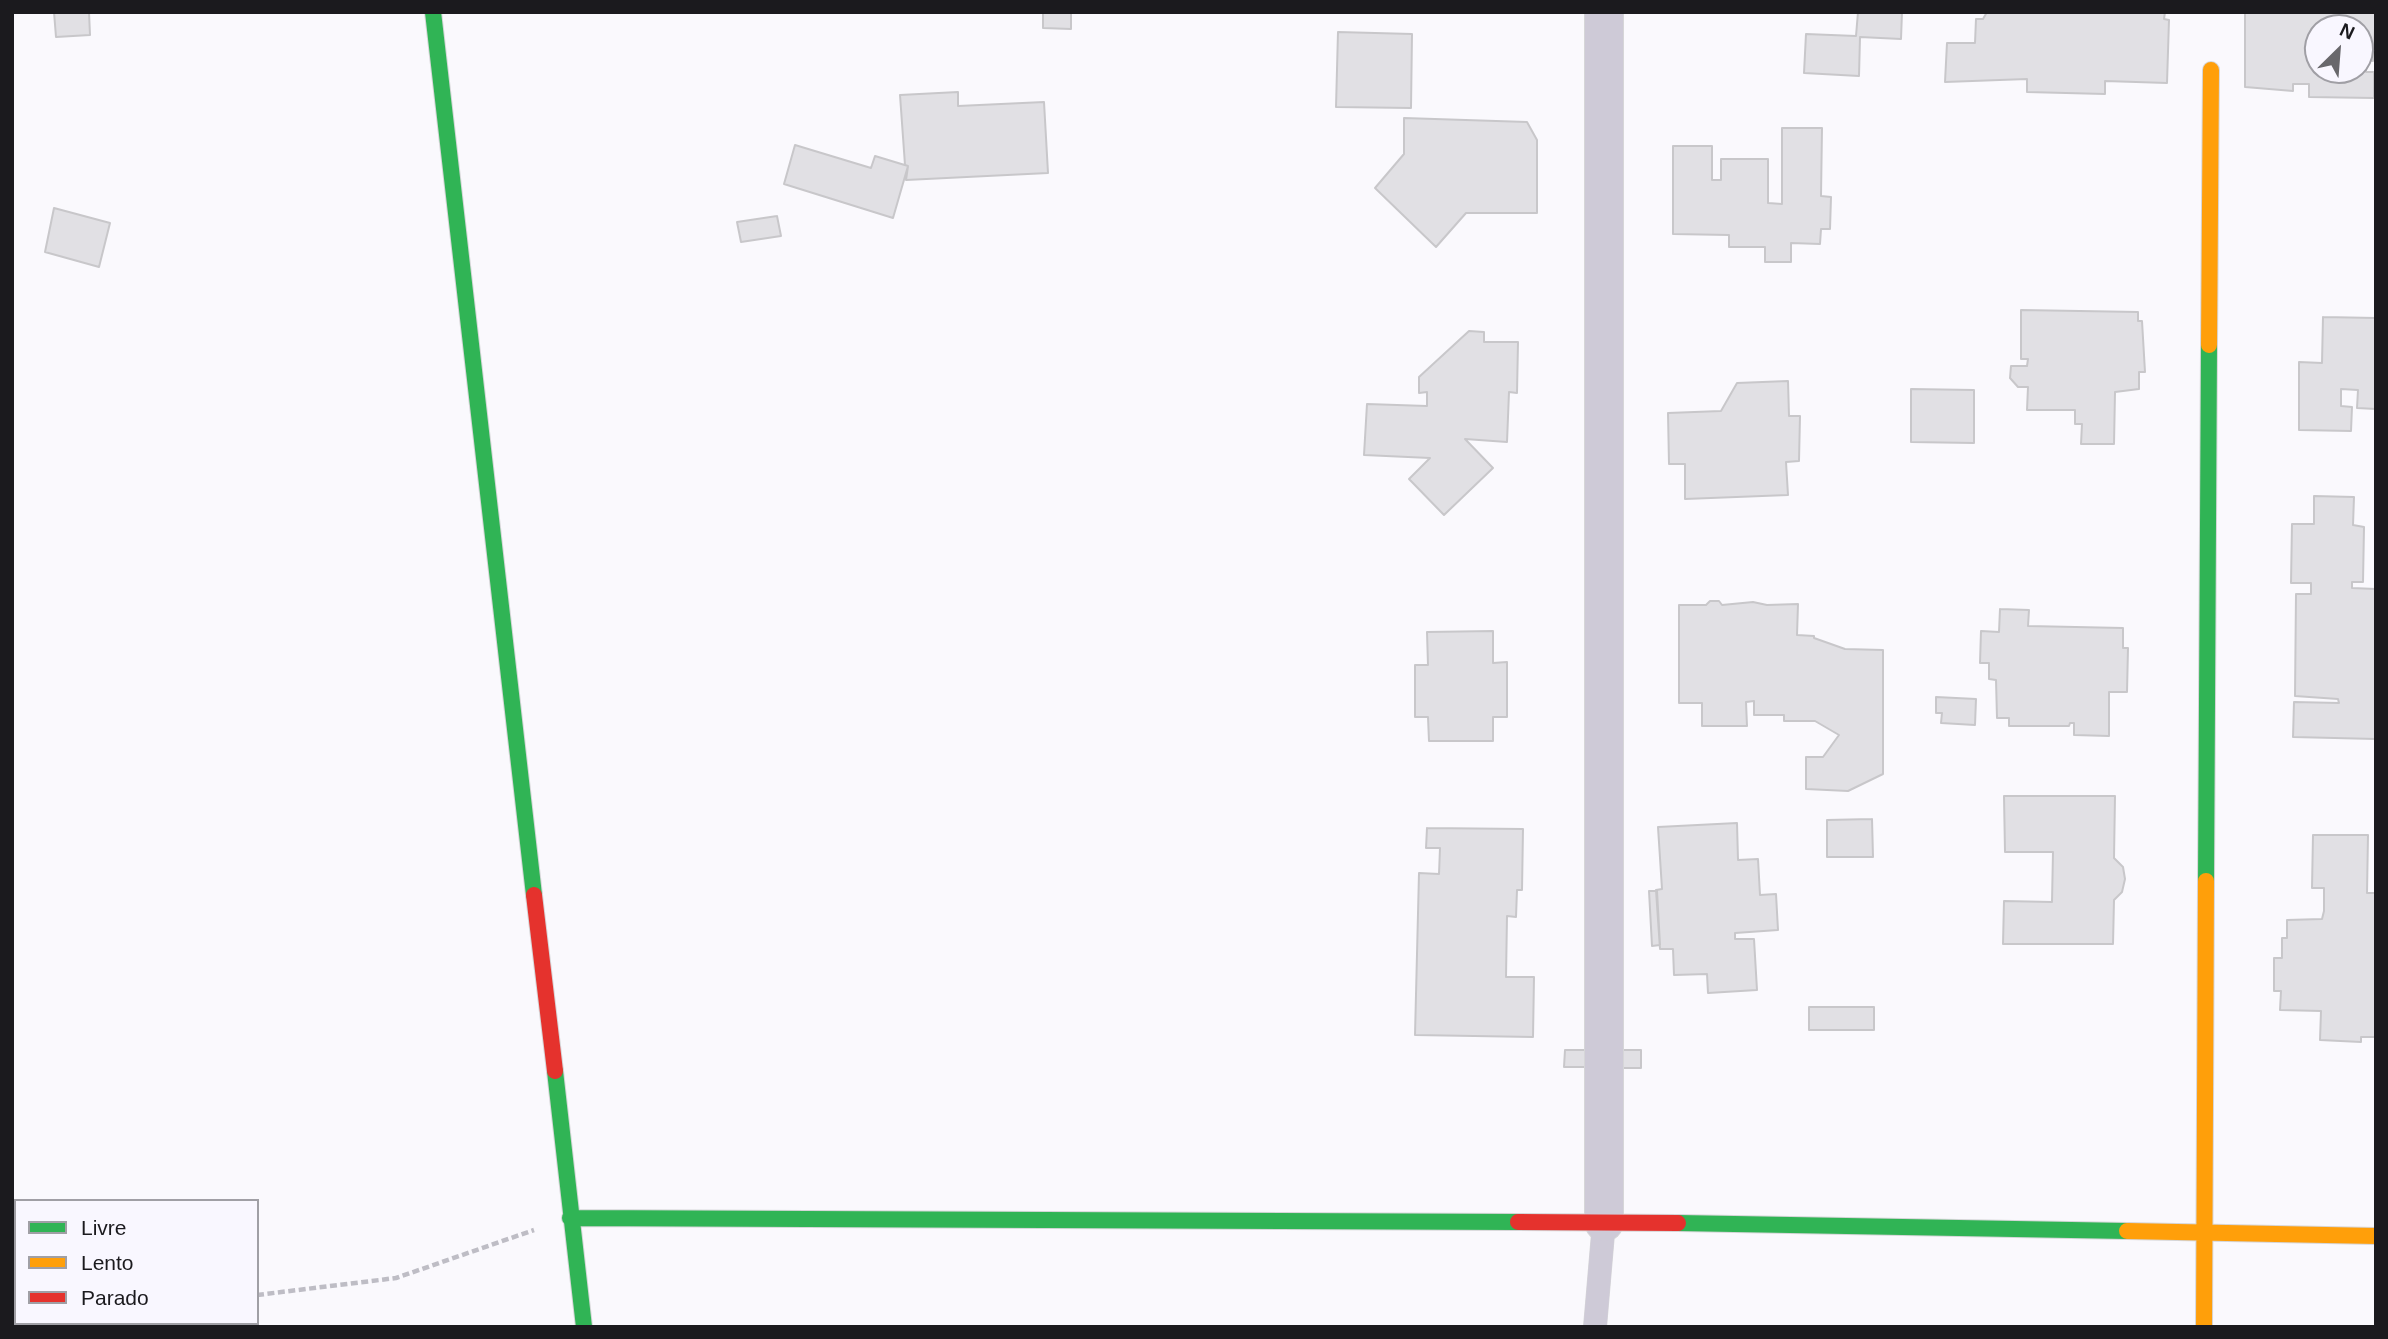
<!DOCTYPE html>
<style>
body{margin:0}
#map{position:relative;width:2388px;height:1339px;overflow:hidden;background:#faf9fd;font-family:Helvetica,sans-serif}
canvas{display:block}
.frame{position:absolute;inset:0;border:14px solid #1b1a1e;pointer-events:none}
.legend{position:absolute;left:14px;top:1199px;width:245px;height:126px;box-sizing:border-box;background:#f9f7ff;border:2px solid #a09fa5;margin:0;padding:9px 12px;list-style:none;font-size:21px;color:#1b1a1e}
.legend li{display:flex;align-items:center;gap:14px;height:35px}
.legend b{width:35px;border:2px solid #a09fa5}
.north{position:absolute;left:2304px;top:14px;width:70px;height:70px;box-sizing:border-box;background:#f9f7ff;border:2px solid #a09fa5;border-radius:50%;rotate:25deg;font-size:19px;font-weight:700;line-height:28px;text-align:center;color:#1b1a1e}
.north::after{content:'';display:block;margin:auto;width:24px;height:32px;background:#69686c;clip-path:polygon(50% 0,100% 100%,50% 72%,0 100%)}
</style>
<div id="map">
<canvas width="2388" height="1339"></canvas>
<div class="frame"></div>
<ul class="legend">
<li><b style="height:9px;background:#30b455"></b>Livre</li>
<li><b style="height:9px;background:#ff9f0a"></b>Lento</li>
<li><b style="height:9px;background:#e5322d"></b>Parado</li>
</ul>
<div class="north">N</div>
</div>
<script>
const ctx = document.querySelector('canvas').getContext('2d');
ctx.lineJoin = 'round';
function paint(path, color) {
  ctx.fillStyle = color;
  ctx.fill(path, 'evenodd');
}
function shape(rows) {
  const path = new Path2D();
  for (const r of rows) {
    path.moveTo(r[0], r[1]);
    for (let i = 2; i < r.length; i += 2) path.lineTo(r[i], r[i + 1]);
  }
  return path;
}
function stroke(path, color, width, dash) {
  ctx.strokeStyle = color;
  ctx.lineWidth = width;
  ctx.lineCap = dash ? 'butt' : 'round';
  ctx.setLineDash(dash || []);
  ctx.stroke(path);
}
const building = shape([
 [54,12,89,12,90,35,56,37,54,12],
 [1043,12,1071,12,1071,29,1043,28,1043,12],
 [1858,12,1902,12,1901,39,1860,37,1859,76,1804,73,1806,34,1856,36,1858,12],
 [1987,12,2165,12,2164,19,2169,20,2167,83,2105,81,2105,94,2027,92,2027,79,1945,82,1947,43,1975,43,1976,19,1983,19,1987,12],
 [2245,12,2376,12,2373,61,2366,60,2366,72,2374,72,2374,98,2309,97,2309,84,2293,84,2293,91,2245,87,2245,12],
 [2318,28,2360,28,2360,70,2318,70,2318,28],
 [1338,32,1412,34,1411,108,1336,107,1338,32],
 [958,92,958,106,1044,102,1048,173,906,180,908,166,905,165,900,95,958,92],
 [1404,118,1527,122,1537,140,1537,213,1466,213,1436,247,1375,188,1404,154,1404,118],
 [1782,128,1822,128,1821,196,1831,197,1830,229,1821,229,1820,244,1791,243,1791,262,1765,262,1765,247,1729,247,1729,235,1673,234,1673,146,1712,146,1712,180,1721,180,1721,159,1768,159,1768,203,1782,204,1782,128],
 [795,145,871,168,875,156,908,166,893,218,784,184,795,145],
 [54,208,110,223,99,267,45,252,54,208],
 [777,216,781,236,741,242,737,222,777,216],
 [2021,310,2138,312,2138,321,2142,321,2145,372,2139,372,2139,389,2115,392,2114,444,2081,444,2082,424,2075,424,2075,410,2027,410,2028,387,2018,387,2010,378,2011,366,2027,366,2028,359,2021,359,2021,310],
 [2323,317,2376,318,2376,409,2357,408,2358,390,2341,389,2341,406,2352,407,2351,431,2299,430,2299,362,2322,363,2323,317],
 [1469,331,1484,332,1484,342,1518,342,1517,393,1509,392,1507,442,1465,439,1493,468,1444,515,1409,479,1430,458,1364,455,1367,404,1427,406,1427,392,1419,393,1419,377,1469,331],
 [1788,381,1789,416,1800,416,1799,461,1786,462,1788,495,1685,499,1685,464,1669,464,1668,413,1721,411,1737,383,1788,381],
 [1911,389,1974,390,1974,443,1911,442,1911,389],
 [2314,496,2354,497,2353,525,2364,527,2363,582,2352,582,2352,588,2376,589,2376,739,2293,737,2294,702,2339,703,2338,699,2295,696,2296,594,2311,594,2311,583,2291,583,2292,524,2314,524,2314,496],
 [1710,601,1719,601,1722,605,1753,602,1767,605,1798,604,1797,635,1814,636,1814,638,1845,649,1883,650,1883,774,1848,791,1806,789,1806,757,1823,757,1839,735,1815,721,1784,721,1784,715,1754,715,1754,701,1746,702,1747,726,1702,726,1702,703,1679,703,1679,605,1706,605,1710,601],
 [2000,609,2029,610,2028,626,2123,628,2123,648,2128,648,2127,692,2109,692,2109,736,2074,735,2074,723,2070,723,2069,726,2009,726,2009,718,1997,718,1996,680,1989,679,1989,663,1980,663,1981,631,1999,632,2000,609],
 [1493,631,1493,663,1507,662,1507,717,1493,717,1493,741,1429,741,1428,717,1415,717,1415,665,1428,665,1427,632,1493,631],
 [1936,697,1976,699,1975,725,1941,723,1942,713,1936,713,1936,697],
 [2004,796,2115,796,2114,858,2123,867,2125,879,2122,892,2114,900,2113,944,2003,944,2004,901,2052,902,2053,852,2005,852,2004,796],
 [1872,819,1873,857,1827,857,1827,820,1872,819],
 [1737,823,1738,860,1758,859,1760,895,1776,894,1778,930,1735,933,1735,939,1754,939,1757,990,1708,993,1707,974,1674,975,1673,949,1660,949,1656,890,1662,889,1658,827,1737,823],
 [1427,828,1523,829,1522,890,1517,890,1516,917,1507,916,1506,977,1534,977,1533,1037,1415,1035,1419,873,1439,874,1440,848,1426,848,1427,828],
 [2313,835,2368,835,2367,893,2376,893,2376,1037,2361,1037,2361,1042,2320,1040,2321,1011,2280,1010,2281,991,2274,991,2274,958,2282,958,2282,938,2287,938,2287,920,2322,919,2324,911,2324,888,2312,888,2313,835],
 [1649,891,1657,891,1660,945,1652,946,1649,891],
 [1809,1007,1874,1007,1874,1030,1809,1030,1809,1007],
 [1565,1050,1588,1050,1588,1067,1564,1067,1565,1050],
 [1618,1050,1641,1050,1641,1068,1617,1068,1618,1050]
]);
paint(building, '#e1e0e4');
stroke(building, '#c8c7ca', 2);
const lane = shape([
 [1595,1327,1604,1222]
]);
const street = shape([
 [1604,1222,1604,12]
]);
const fast = shape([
 [433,12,534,895],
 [2206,881,2209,345],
 [555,1071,584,1327],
 [570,1218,1518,1222],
 [1678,1223,2127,1231]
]);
const slow = shape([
 [2209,345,2211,70],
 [2127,1231,2376,1236],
 [2204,1327,2206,881]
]);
const jam = shape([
 [534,895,555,1071],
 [1518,1222,1678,1223]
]);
stroke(lane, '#d6d6d8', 24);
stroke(street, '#d6d6d8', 40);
stroke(fast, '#d6d6d8', 18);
stroke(slow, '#d6d6d8', 18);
stroke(jam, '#d6d6d8', 18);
stroke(shape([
 [257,1295,396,1278,534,1230],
 [68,1327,76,1323]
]), '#bebdc5', 4.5, [7, 3.5]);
stroke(lane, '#cecad7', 23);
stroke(street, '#cecad7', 38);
stroke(fast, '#30b455', 16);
stroke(slow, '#ff9f0a', 16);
stroke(jam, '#e5322d', 16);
</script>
